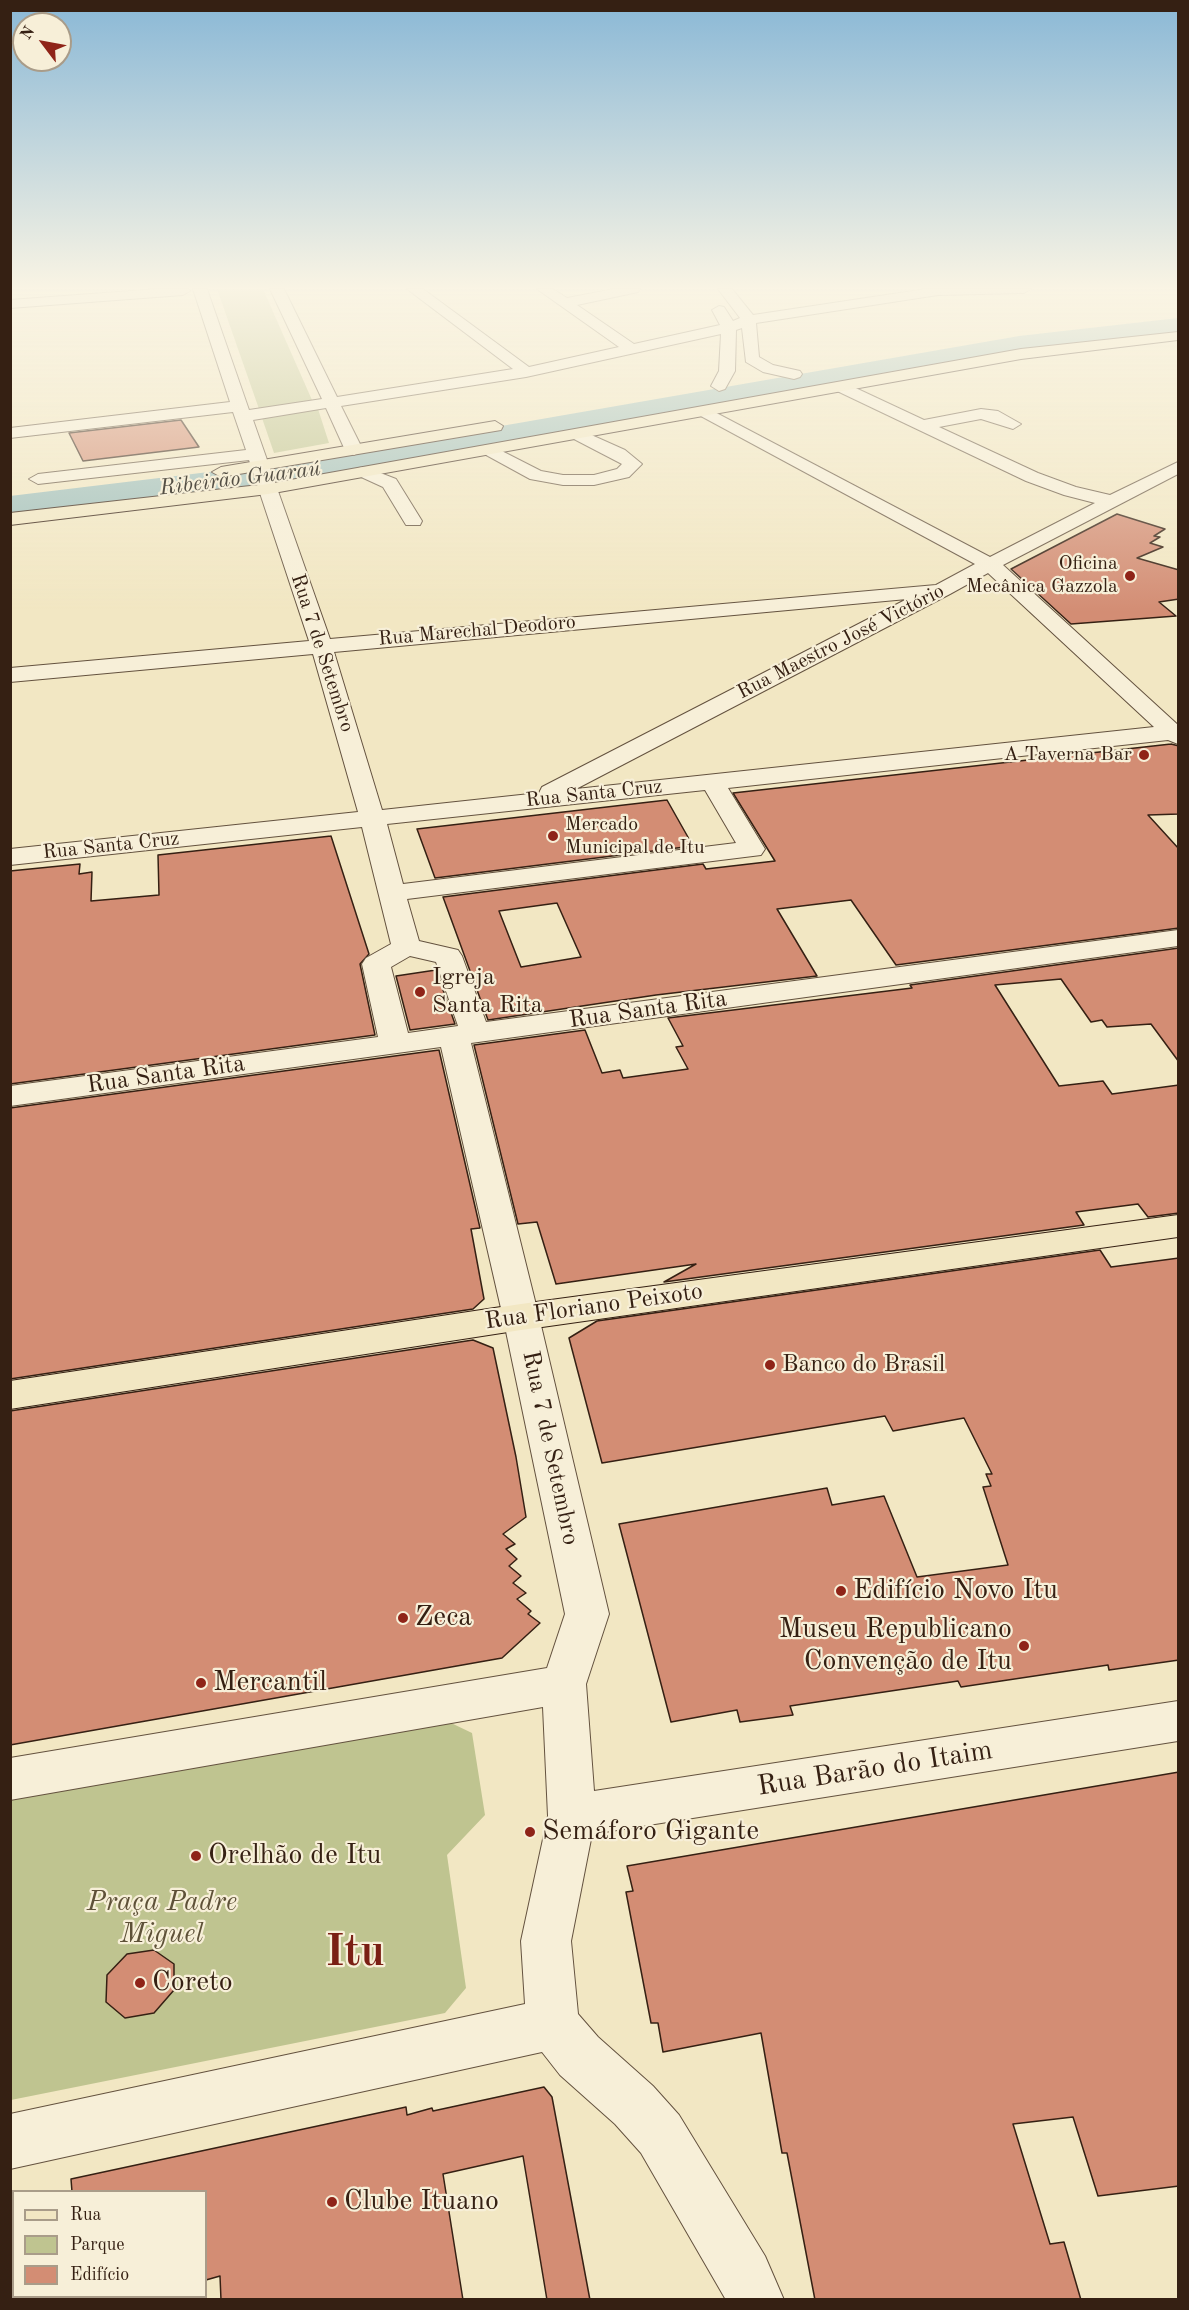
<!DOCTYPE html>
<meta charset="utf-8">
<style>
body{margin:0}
#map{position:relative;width:1189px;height:2310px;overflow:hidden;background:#f2e7c3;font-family:"Old Standard TT",serif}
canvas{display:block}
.frame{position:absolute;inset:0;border:12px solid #352013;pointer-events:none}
.legend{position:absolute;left:12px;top:2190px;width:195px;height:108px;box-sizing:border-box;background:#f7efd8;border:2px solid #a99c89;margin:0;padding:8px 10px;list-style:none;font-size:18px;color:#352013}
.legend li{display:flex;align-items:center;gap:12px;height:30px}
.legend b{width:30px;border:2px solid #a99c89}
.north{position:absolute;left:12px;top:12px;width:60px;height:60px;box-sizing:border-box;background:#f7efd8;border:2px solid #a99c89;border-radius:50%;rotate:302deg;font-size:16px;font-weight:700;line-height:24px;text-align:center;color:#352013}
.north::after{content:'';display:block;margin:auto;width:21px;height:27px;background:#8f2418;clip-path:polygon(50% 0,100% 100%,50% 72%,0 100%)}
</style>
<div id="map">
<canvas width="1189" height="2310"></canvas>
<div class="frame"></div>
<ul class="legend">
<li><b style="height:8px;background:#f2e7c3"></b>Rua</li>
<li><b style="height:16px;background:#bfc490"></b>Parque</li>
<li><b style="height:16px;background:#d38d74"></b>Edifício</li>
</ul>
<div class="north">N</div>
</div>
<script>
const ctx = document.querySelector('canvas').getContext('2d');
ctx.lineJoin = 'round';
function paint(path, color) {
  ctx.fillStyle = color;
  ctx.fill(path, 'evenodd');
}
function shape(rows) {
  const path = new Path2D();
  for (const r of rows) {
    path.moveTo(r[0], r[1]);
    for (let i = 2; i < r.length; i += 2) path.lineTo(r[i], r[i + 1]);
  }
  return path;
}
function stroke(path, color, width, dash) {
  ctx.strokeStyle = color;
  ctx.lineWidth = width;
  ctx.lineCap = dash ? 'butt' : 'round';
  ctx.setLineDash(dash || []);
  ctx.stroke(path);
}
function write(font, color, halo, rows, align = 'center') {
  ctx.font = font + ' "Old Standard TT",serif';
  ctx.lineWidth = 4.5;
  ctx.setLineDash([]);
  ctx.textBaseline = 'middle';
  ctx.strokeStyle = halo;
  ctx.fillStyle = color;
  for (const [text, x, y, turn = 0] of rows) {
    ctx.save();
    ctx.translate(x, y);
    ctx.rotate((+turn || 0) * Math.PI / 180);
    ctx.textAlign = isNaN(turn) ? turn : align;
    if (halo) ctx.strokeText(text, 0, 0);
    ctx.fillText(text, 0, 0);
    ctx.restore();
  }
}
paint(shape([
 [217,289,263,289,312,400,259,409],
 [318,409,329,443,274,453,262,418],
 [449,1722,472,1733,485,1815,447,1855,466,1988,445,2013,11,2100,11,1795]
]), '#bfc490');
paint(shape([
 [1178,318,1178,336,1019,354,300,483,10,518,10,496,300,461,1019,336,1178,318]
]), '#9dbebb');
const building = shape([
 [181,420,199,447,83,461,69,433,181,420],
 [1117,514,1165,529,1154,536,1160,537,1150,543,1163,547,1137,558,1179,570,1179,599,1159,602,1176,616,1071,624,1011,569,1117,514],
 [1171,744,1179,746,1179,814,1148,815,1179,849,1179,928,896,965,851,900,777,909,817,976,656,995,488,1020,443,897,703,864,706,869,775,861,733,793,1171,744],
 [557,903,581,957,521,967,499,911,557,903],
 [667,800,693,846,435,878,417,829,667,800],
 [331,836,369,954,360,964,375,1035,10,1084,10,871,80,864,79,874,92,872,91,901,159,895,158,855,331,836],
 [1179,948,1179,1062,1151,1024,1107,1027,1102,1020,1091,1022,1061,979,995,985,1059,1086,1103,1081,1112,1094,1179,1085,1179,1213,1148,1217,1138,1204,1076,1212,1084,1225,664,1282,696,1264,556,1284,537,1222,518,1224,474,1045,585,1030,602,1073,620,1070,623,1078,688,1069,676,1047,683,1046,668,1018,912,988,910,985,1179,948],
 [436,970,455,1024,410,1030,396,976,436,970],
 [439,1050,480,1228,471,1229,484,1299,473,1309,10,1379,10,1108,439,1050],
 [1100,1250,1111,1267,1179,1258,1179,1660,1109,1670,1108,1665,961,1687,958,1681,790,1706,793,1715,740,1722,737,1710,671,1722,619,1524,827,1488,832,1505,884,1496,917,1577,1008,1565,983,1487,991,1486,986,1474,992,1474,964,1418,893,1431,885,1416,602,1463,569,1338,597,1321,1100,1250],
 [473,1340,493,1348,516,1457,526,1517,503,1534,515,1544,506,1549,517,1559,509,1566,521,1576,513,1583,526,1593,517,1599,531,1611,528,1614,540,1623,502,1658,10,1745,10,1411,473,1340],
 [1179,1772,1179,2186,1098,2196,1073,2117,1013,2124,1050,2244,1064,2242,1081,2300,815,2300,787,2153,782,2153,761,2033,663,2052,658,2023,651,2023,626,1892,633,1891,627,1866,1179,1772],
 [154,1950,174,1964,174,1990,154,2013,125,2018,106,2002,107,1975,127,1954,154,1950],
 [544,2087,552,2097,590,2300,547,2300,523,2156,443,2174,463,2300,221,2300,220,2276,206,2280,206,2192,72,2192,71,2179,406,2107,407,2115,432,2108,433,2111,544,2087]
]);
paint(building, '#d38d74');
stroke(building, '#352013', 1.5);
const minor = shape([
 [158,289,188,289,190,291,183,295,10,308,10,300,158,289],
 [193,289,207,289,249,410,322,399,270,289,284,289,337,397,513,369,407,289,423,289,529,367,619,347,537,289,553,289,567,298,614,289,640,289,638,292,577,305,634,344,720,325,712,310,719,306,724,307,733,321,740,318,718,289,732,289,753,315,926,289,1031,289,1024,293,938,295,756,323,759,357,773,365,800,371,802,374,800,377,794,379,763,372,746,362,742,328,736,330,735,371,725,389,719,391,711,386,719,371,721,334,526,377,341,406,363,450,354,455,345,450,326,408,253,420,330,639,936,585,975,564,699,415,697,412,705,407,990,557,1095,503,1064,495,1026,481,835,390,833,387,835,384,847,384,924,420,981,409,998,411,1021,424,1013,429,981,419,939,427,1038,473,1076,487,1110,495,1178,462,1178,474,1003,565,1178,725,1178,744,1168,740,728,788,765,849,761,855,407,899,419,941,458,950,462,956,486,1022,1178,930,1178,946,471,1043,539,1317,609,1614,586,1684,594,1791,1178,1701,1178,1741,592,1834,571,1941,578,2014,598,2037,653,2086,679,2115,765,2256,784,2300,726,2300,641,2153,615,2124,560,2075,542,2052,10,2169,10,2114,525,2004,521,1941,548,1816,543,1707,10,1800,10,1758,547,1668,565,1614,503,1317,441,1047,10,1106,10,1086,378,1037,362,964,366,958,391,944,362,827,10,865,10,849,358,812,313,654,10,682,10,668,309,641,249,460,38,484,29,479,38,474,246,450,233,412,10,438,10,428,230,402,193,289],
 [988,573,1154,727,576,789,950,594,988,573],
 [907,599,542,787,539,793,382,810,334,652,907,599],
 [705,790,736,843,403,884,387,824,705,790],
 [410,956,436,962,458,1026,408,1033,391,967,410,956],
 [578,429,625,450,642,464,629,477,594,485,563,485,530,479,477,450,486,445,492,446,541,471,563,475,594,475,617,469,622,464,572,438,570,434,578,429],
 [365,467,396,479,422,521,420,525,406,525,383,487,359,476,356,472,359,468,365,467]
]);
const major = shape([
 [1178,332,1178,340,1021,359,268,494,10,525,10,513,268,484,1021,349,1178,332],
 [495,421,503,426,501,430,221,477,212,472,221,467,495,421],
 [1178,1215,1178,1237,521,1330,10,1409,10,1381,521,1304,1178,1215]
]);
stroke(minor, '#64523f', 2);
stroke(major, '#352013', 2);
paint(minor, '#f7efd8');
paint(major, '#f2e7c3');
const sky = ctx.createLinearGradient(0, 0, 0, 612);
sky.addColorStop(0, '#8ab8d6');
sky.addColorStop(0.47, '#f9f4e4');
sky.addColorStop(1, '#f9f4e400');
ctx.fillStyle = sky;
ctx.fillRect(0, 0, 1189, 612);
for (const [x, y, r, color] of [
 [1130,576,6,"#8f2418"],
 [1144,755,6,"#8f2418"],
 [553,836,6,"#8f2418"],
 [420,992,6,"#8f2418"],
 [770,1365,6,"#8f2418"],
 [841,1591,6,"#8f2418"],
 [403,1618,6,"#8f2418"],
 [1024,1646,6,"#8f2418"],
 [201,1683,6,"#8f2418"],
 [530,1832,6,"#8f2418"],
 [196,1856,6,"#8f2418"],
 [140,1983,6,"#8f2418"],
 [332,2202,6,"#8f2418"]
]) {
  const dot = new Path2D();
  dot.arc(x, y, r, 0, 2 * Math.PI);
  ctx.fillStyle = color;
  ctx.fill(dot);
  stroke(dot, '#f7efd8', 2);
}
write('20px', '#352013', '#f7efd8', [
 ["Oficina",1118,564],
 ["Mecânica Gazzola",1118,587],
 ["A Taverna Bar",1132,755],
 ["Mercado",565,825,"left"],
 ["Municipal de Itu",565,848,"left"]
], 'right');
write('20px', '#352013', '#f7efd8', [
 ["Rua Marechal Deodoro",477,631,-5],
 ["Rua Maestro José Victório",841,642,-27],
 ["Rua 7 de Setembro",322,653,72],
 ["Rua Santa Cruz",594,794,-6],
 ["Rua Santa Cruz",111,846,-6]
]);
write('italic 22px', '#544f45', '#f7efd8', [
 ["Ribeirão Guaraú",240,479,-7]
]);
write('24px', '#352013', '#f7efd8', [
 ["Igreja",432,978],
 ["Santa Rita",432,1006],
 ["Banco do Brasil",782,1365]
], 'left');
write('24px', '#352013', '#f7efd8', [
 ["Rua Santa Rita",648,1010,-8],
 ["Rua Santa Rita",166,1075,-8],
 ["Rua Floriano Peixoto",594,1307,-8],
 ["Rua 7 de Setembro",550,1448,78]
]);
write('28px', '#352013', '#f7efd8', [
 ["Edifício Novo Itu",853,1591],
 ["Zeca",415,1618],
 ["Museu Republicano",1012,1630,"right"],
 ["Convenção de Itu",1012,1662,"right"],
 ["Mercantil",213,1683],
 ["Semáforo Gigante",542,1832],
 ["Orelhão de Itu",208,1856],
 ["Coreto",152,1983],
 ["Clube Ituano",344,2202]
], 'left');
write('28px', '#352013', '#f7efd8', [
 ["Rua Barão do Itaim",875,1769,-9]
]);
write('italic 28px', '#5e5138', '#f7efd8', [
 ["Praça Padre",162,1903],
 ["Miguel",162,1935]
]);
write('bold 44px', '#7a1f14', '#f7efd8', [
 ["Itu",355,1953]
]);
</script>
